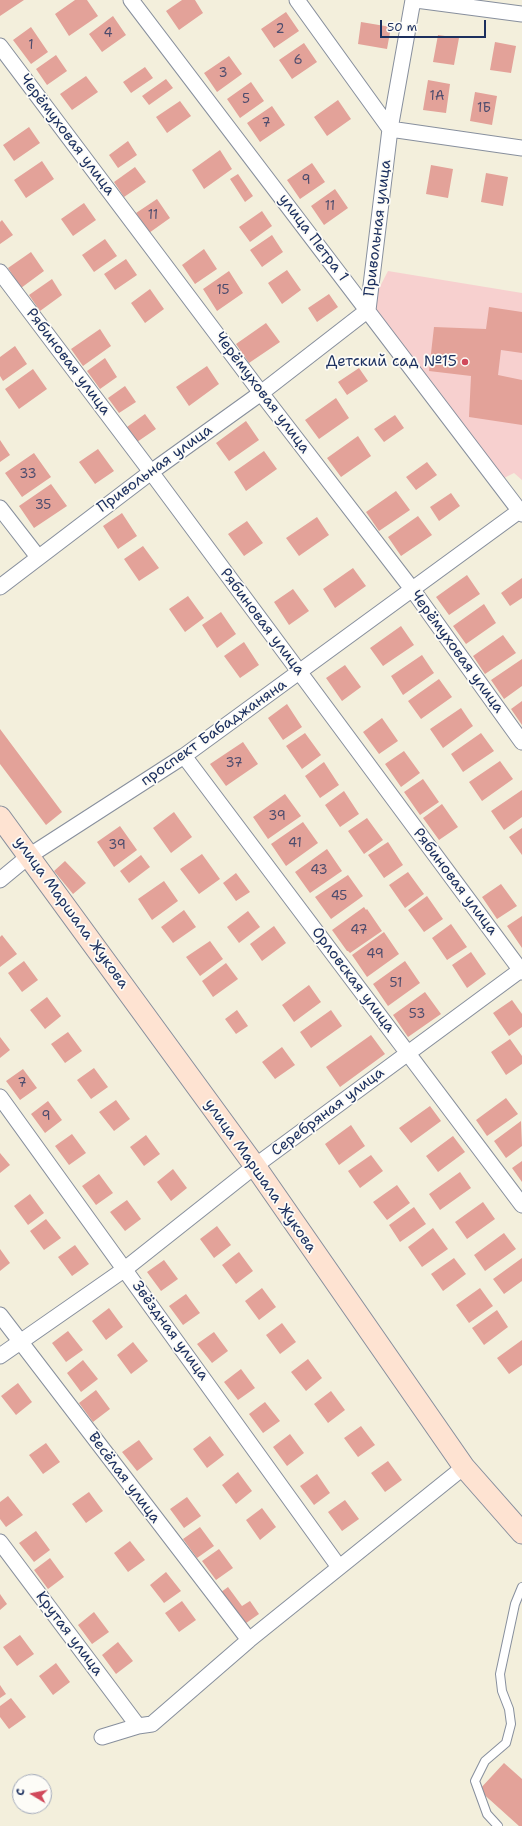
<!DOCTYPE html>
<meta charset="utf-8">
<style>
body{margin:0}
#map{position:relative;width:522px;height:1826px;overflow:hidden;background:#f3efdc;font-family:"Shantell Sans",sans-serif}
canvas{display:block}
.north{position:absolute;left:12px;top:1774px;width:40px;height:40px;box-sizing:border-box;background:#fdfcf7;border:1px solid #a3aaba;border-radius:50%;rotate:280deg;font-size:11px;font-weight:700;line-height:16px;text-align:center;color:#1b2f5e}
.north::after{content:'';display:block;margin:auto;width:14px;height:18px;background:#d1495b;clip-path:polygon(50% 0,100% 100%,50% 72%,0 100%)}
.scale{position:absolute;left:380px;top:20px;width:106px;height:18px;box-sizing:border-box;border:2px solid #1b2f5e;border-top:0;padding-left:5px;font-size:12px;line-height:14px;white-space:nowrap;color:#1b2f5e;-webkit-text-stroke:3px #fdfcf7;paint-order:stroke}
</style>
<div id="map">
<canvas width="522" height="1826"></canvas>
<div class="north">С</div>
<div class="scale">50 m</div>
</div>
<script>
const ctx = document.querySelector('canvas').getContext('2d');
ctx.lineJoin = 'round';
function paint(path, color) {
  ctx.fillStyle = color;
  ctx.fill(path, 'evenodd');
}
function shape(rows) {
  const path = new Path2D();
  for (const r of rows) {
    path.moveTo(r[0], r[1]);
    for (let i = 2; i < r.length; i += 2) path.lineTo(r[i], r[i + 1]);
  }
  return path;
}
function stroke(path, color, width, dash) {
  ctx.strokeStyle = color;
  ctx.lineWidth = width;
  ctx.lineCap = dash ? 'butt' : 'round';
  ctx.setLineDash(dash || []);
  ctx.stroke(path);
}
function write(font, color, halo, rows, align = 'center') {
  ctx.font = font + ' "Shantell Sans",sans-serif';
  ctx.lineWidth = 3.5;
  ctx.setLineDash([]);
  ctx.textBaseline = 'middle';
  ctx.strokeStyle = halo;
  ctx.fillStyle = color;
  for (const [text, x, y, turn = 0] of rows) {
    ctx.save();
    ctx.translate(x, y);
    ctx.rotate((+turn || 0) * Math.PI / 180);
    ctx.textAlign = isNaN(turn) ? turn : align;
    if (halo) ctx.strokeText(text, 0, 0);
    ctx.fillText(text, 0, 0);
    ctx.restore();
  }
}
paint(shape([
 [388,271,522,293,522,480,514,473,502,479,370,306]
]), '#f7d0cf');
paint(shape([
 [0,0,24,0,0,16],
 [75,0,87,0,98,16,69,36,55,14],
 [182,0,195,0,203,13,179,30,166,11],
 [286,12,299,31,274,48,261,29],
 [113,16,126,35,102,52,89,34],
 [361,22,391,27,387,49,358,44],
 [31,27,48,52,31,64,13,40],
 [438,35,459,38,454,65,433,62],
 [495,42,516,46,511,73,490,70],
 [304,43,317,62,292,79,279,60],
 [56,55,67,71,47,85,36,69],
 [229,56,242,74,217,92,204,73],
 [145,67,153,78,131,93,123,82],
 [86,76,98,92,72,110,60,94],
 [166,79,173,88,149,105,142,96],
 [428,80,450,84,446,113,423,110],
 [251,82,264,101,240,118,227,99],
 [475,92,497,96,492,125,470,121],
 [338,100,351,119,327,136,314,117],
 [180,101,191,116,167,133,156,117],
 [272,106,285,125,260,142,247,123],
 [29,127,40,143,14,161,3,145],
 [128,141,137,155,118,168,109,155],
 [220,150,232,169,204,189,192,170],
 [42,161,54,179,26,198,14,180],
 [312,163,325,182,300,199,287,180],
 [431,165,453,169,448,198,426,194],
 [135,167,146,182,124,197,114,182],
 [486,173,508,177,503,206,481,202],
 [238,174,253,196,245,202,230,179],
 [335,189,348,208,324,225,311,206],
 [157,199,170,218,149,233,136,213],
 [84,203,96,220,73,236,61,219],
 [262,211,272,226,250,242,239,227],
 [2,220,13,235,0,244,0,222],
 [272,235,283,252,262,267,250,250],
 [105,239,117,256,94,272,82,255],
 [204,249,217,269,195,284,182,265],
 [31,252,44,271,21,288,8,268],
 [126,259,137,275,115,290,104,274],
 [287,270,301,290,282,304,268,283],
 [229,271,243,293,217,311,203,289],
 [52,279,62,295,40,311,29,295],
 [150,289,164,309,145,323,131,303],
 [329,294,338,307,317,322,308,308],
 [489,307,522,312,522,353,501,350,498,375,522,380,522,425,469,417,471,376,429,371,434,327,486,329],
 [266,323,280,342,249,363,236,344],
 [100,329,111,346,83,366,71,349],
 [15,346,27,364,3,381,0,376,0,357],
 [105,358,117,377,100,389,87,371],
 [207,366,219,384,189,406,176,387],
 [359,368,368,381,347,395,338,382],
 [33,369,47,389,19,409,5,389],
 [125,386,136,402,119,413,108,398],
 [336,398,349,418,319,439,305,420],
 [145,414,156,429,137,442,127,427],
 [395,415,404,428,384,442,374,429],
 [246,421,259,440,229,461,216,443],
 [358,436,371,456,341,477,327,458],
 [0,440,10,455,0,462],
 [98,449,114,471,95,484,79,462],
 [264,451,277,469,246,491,234,472],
 [34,453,51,477,22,497,5,473],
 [427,462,437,475,416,490,406,477],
 [51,484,67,506,34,528,19,506],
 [396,491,410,510,379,531,366,512],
 [451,493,460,506,439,521,430,507],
 [122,513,137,536,118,549,103,526],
 [418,516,432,535,401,556,388,537],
 [317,517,329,535,299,556,286,538],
 [247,521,263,543,244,556,228,534],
 [143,546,159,568,139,581,124,559],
 [353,568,366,586,335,608,323,589],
 [467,575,480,594,449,615,436,597],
 [522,578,522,598,510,606,501,593],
 [293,589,309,611,289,625,274,602],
 [188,596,204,618,185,632,169,609],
 [484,604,496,623,466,644,453,626],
 [221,612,236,634,217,648,202,625],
 [401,626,414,645,383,666,370,648],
 [503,635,516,653,485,674,473,656],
 [244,642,259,665,240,678,224,656],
 [422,655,434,673,403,695,391,676],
 [522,659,522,686,504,699,491,680],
 [345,665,361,687,342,701,326,678],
 [439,679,452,697,421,719,408,701],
 [522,701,522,725,511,709],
 [287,704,302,727,283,740,268,718],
 [461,708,473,726,443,748,430,729],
 [382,718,398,741,379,754,363,732],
 [0,729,62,812,46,825,0,764],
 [305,733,321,755,302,769,286,746],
 [481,733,494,751,463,772,451,754],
 [243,742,258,764,226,786,210,764],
 [404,751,420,773,401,787,385,764],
 [500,761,513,779,482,801,469,782],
 [324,762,339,785,320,798,305,776],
 [423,779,439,802,420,815,404,792],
 [522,790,522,817,504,830,491,811],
 [344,791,359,814,340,827,325,805],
 [285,794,301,816,268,839,253,817],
 [442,804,458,827,439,840,423,818],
 [174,812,192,837,171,853,153,828],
 [367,818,383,840,364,854,348,831],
 [303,822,318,843,286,866,271,844],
 [120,826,137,850,114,867,97,842],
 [522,828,522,855,509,837],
 [388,842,403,865,384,878,368,855],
 [327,849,342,871,310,893,295,872],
 [202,854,220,879,199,894,180,869],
 [141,855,150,867,129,883,120,871],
 [65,861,86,883,73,894,54,871],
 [408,872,424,894,405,908,389,885],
 [236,873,250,892,236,901,223,883],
 [348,875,363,896,331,919,315,897],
 [164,881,178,901,152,920,138,899],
 [501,884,517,906,497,919,482,897],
 [427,896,443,919,424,932,408,910],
 [364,907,366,910,367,909,382,931,350,953,348,951,347,951,332,930],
 [184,910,196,927,173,943,161,927],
 [248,911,260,927,239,943,227,927],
 [522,916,522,948,507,926],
 [451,924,467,947,447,960,432,938],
 [274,926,286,943,262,961,250,944],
 [384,932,399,954,367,977,352,955],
 [2,935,17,954,0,967,0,937],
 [210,941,223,959,200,976,186,957],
 [471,952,486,974,467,988,452,965],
 [24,961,38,980,22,992,8,973],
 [405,961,420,983,388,1006,373,984],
 [226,963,238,979,213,997,202,981],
 [309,985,321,1002,294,1022,282,1005],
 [425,992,441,1014,408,1037,393,1015],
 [47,997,61,1016,45,1029,30,1010],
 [512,1000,522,1014,522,1027,509,1036,493,1013],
 [237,1010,248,1026,236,1034,225,1019],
 [331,1010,342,1026,311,1048,300,1032],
 [68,1032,82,1051,65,1063,51,1044],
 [371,1035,385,1054,340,1087,326,1067],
 [0,1037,10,1050,0,1058],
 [510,1039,522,1056,522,1064,506,1075,491,1052],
 [282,1047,295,1065,275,1079,262,1062],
 [94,1068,108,1087,91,1099,77,1080],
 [23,1069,37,1088,20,1100,6,1081],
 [506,1098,518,1114,487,1136,476,1120],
 [116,1100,130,1119,114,1131,99,1112],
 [48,1101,62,1120,45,1133,31,1114],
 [430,1106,441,1121,411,1143,399,1128],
 [521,1121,522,1146,506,1158,494,1141],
 [351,1125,365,1146,339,1165,325,1144],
 [72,1134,86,1153,69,1165,55,1146],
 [146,1135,160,1154,144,1166,130,1147],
 [453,1136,465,1152,438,1172,426,1156],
 [0,1153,10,1165,0,1173],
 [371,1155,383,1171,360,1188,348,1171],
 [522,1161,522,1182,512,1168],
 [173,1169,187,1188,171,1201,157,1182],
 [460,1172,471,1188,440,1210,429,1194],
 [99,1174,113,1193,96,1205,82,1186],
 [397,1185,410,1203,387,1220,373,1202],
 [30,1194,44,1213,28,1225,14,1206],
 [127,1200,141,1219,125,1231,110,1212],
 [483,1202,495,1219,467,1239,455,1222],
 [414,1207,426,1224,400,1242,389,1225],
 [46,1219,61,1238,44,1250,30,1231],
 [217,1226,231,1245,214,1258,200,1239],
 [433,1228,448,1249,422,1267,408,1247],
 [504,1233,516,1249,485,1271,474,1255],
 [75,1245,89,1264,72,1276,58,1257],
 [0,1249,10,1263,0,1271],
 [239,1252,253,1271,236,1284,222,1265],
 [454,1258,466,1274,443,1291,431,1274],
 [522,1258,522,1281,504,1294,493,1279],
 [164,1260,178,1279,161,1291,147,1272],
 [262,1288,276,1307,259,1320,245,1301],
 [480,1288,493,1306,469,1323,456,1305],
 [186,1294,200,1313,183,1325,169,1306],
 [109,1308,123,1327,106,1340,92,1321],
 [497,1310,508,1327,484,1345,472,1328],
 [282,1323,296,1342,280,1354,266,1335],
 [68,1331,83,1350,66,1362,52,1343],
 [214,1332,228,1351,212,1363,197,1344],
 [522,1340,522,1365,509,1374,497,1358],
 [133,1342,148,1361,131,1374,117,1355],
 [308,1359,322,1378,306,1391,291,1372],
 [83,1360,98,1379,81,1392,67,1373],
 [241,1369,255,1388,238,1400,224,1382],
 [18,1383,32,1402,16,1415,1,1396],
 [96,1390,110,1409,93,1422,79,1403],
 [331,1391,345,1410,328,1423,314,1404],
 [265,1402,280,1421,263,1433,249,1414],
 [361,1426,375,1445,358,1457,344,1438],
 [290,1434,304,1453,287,1466,273,1447],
 [210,1436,224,1455,207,1468,193,1449],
 [139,1440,153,1459,137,1471,122,1452],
 [46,1443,60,1462,43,1474,29,1455],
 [388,1461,402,1480,385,1492,371,1473],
 [238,1472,252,1491,236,1504,222,1485],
 [317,1474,330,1493,314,1505,300,1486],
 [89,1492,103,1511,86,1523,72,1504],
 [8,1496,23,1515,6,1527,0,1519,0,1502],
 [187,1497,201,1516,184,1528,170,1509],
 [345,1500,359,1519,342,1531,328,1512],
 [262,1508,276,1527,260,1540,246,1520],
 [200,1527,214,1546,197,1558,183,1539],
 [36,1531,50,1550,34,1562,19,1543],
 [130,1541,145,1560,128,1572,114,1553],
 [219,1549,233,1568,216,1580,202,1561],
 [50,1558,64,1577,48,1589,34,1570],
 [166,1572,181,1591,164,1603,150,1585],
 [228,1587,242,1606,250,1601,259,1614,239,1628,217,1595],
 [0,1594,7,1604,0,1610],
 [182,1601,196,1620,179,1632,165,1613],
 [94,1612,109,1632,92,1644,78,1625],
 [20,1635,34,1654,17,1666,3,1647],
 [118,1642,133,1661,116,1674,102,1655],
 [56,1663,70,1682,53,1695,39,1676],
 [0,1685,6,1694,0,1698],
 [11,1698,26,1717,9,1729,0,1717,0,1706],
 [504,1763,522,1779,522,1826,519,1826,479,1790]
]), '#e3a299');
const lane = shape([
 [498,1826,487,1814,475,1781,485,1761,506,1743,511,1724,509,1709,502,1691,500,1674,515,1604,522,1587]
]);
const street = shape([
 [131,0,522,514],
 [297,0,390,129,522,148],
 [416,0,522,14],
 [0,46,261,393,412,589,522,742],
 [0,272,151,472,522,972],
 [0,508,38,557],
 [0,587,151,472,261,393,368,310,390,129,413,0],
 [184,756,522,1205],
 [0,880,29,856,184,756,522,509],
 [0,1097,339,1567],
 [0,1315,249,1640],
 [0,1356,125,1269,255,1166,522,969],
 [0,1542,138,1726],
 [102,1737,138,1726,152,1724,249,1640,464,1467]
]);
const secondary = shape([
 [0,817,255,1166,464,1467,522,1533]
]);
stroke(lane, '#878f9d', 10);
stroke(street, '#878f9d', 17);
stroke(secondary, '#878f9d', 23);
stroke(lane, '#fff', 8);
stroke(street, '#fff', 15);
stroke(secondary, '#fee3d2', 21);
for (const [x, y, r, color] of [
 [465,362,4,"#d1495b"]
]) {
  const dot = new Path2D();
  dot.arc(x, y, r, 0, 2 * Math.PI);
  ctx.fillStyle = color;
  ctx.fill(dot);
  stroke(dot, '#fdfcf7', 1.5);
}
write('13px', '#4d4c6d', null, [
 ["2",280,30],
 ["4",108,34],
 ["1",31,46],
 ["6",298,61],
 ["3",223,74],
 ["1А",437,97],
 ["5",246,100],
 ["1Б",484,109],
 ["7",266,124],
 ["9",306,181],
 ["11",330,207],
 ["11",153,216],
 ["15",223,291],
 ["33",28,475],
 ["35",43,506],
 ["37",234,764],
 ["39",277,817],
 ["41",295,844],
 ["39",117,846],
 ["43",319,871],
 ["45",339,897],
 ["47",359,931],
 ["49",375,955],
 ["51",396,984],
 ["53",417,1015],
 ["7",22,1084],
 ["9",46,1117]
]);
write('15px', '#1b2f5e', '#fdfcf7', [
 ["Черёмуховая улица",67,135,53],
 ["Привольная улица",378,228,-83],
 ["улица Петра 1",313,238,53],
 ["Рябиновая улица",68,362,53],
 ["Черёмуховая улица",262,393,53],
 ["Привольная улица",155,469,-36],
 ["Рябиновая улица",262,622,53],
 ["Черёмуховая улица",457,652,54],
 ["проспект Бабаджаняна",214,733,-35],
 ["Рябиновая улица",455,882,53],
 ["улица Маршала Жукова",71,913,54],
 ["Орловская улица",353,980,53],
 ["Серебряная улица",328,1112,-37],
 ["улица Маршала Жукова",260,1176,55],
 ["Звёздная улица",170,1331,54],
 ["Весёлая улица",124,1478,53],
 ["Крутая улица",69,1634,53]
]);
write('15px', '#1b2f5e', '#fdfcf7', [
 ["Детский сад №15",457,362]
], 'right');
</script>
